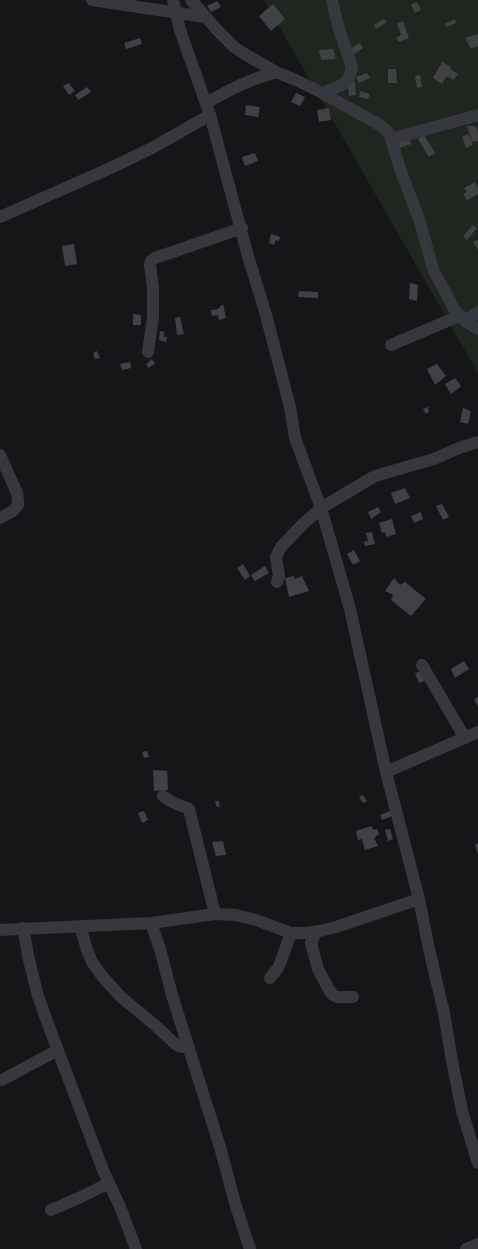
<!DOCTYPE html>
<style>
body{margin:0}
canvas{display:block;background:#161618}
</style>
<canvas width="478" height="1249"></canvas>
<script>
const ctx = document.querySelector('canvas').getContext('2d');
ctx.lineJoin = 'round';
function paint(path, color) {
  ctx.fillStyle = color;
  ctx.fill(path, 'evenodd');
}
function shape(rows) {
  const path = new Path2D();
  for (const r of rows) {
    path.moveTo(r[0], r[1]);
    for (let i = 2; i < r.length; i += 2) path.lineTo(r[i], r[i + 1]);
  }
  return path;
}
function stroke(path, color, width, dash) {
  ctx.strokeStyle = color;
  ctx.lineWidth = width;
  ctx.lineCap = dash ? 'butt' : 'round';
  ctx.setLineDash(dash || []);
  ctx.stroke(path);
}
paint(shape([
 [264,0,478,0,478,373]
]), '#1e261f');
paint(shape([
 [217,1,221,7,211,12,207,6],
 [417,2,421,10,415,13,411,5],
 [273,4,285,19,271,31,259,16],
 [384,19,387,22,376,29,374,25],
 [455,19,456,23,447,27,445,24],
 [403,21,409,38,399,42,396,38,401,35,397,24],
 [478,34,478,46,471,49,465,38],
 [140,38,142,44,126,49,124,43],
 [360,43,363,48,353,55,350,49],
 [333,49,336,59,321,60,319,50],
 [442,62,451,67,450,69,458,74,454,80,446,76,442,84,433,78],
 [388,69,396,69,397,83,388,83],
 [367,73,370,78,359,83,356,77],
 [420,75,422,87,417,88,415,76],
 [347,82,355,82,356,95,349,96],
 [69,83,75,91,69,95,63,86],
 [87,87,91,92,78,100,75,95],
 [360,91,370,94,368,99,359,97],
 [296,93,305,97,300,106,291,102],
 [246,105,260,107,258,117,245,115],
 [329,108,331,120,319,122,317,110],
 [467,126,476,126,478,133,478,141,472,142,473,145,466,148,462,137,468,134,472,142],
 [424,135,435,153,429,157,418,139],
 [409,138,411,144,400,148,398,142],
 [255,153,258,161,245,166,242,157],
 [475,182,478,188,478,194,467,200,463,194,467,192,464,188],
 [473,225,477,228,467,240,463,236],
 [271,234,280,237,279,241,276,240,274,245,269,243],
 [478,240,478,250,473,242],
 [74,244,77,264,65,266,62,246],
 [410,283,418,285,417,301,409,299],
 [299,291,318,292,318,298,298,297],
 [223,304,226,318,219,320,218,315,212,316,211,310,218,309],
 [133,314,141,315,141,325,133,325],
 [180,317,184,334,177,335,175,318],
 [160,331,164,332,164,337,167,337,166,342,159,340],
 [97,351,100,358,95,359,93,353],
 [152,359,155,364,148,368,146,364],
 [130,362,131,368,122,370,120,364],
 [437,364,446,376,435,385,427,369],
 [455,378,461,386,451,394,445,384],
 [428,407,429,412,426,414,423,409],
 [463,408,471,411,468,424,460,422],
 [405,488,410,498,395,504,391,493],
 [442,504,449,517,443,520,436,506],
 [378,507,381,512,371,519,368,512],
 [421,512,423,519,414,523,411,516],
 [392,519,396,534,386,537,385,532,382,533,379,523],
 [372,532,375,544,365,546,364,542,368,541,366,533],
 [354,550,360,561,353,565,347,554],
 [243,564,250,576,245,580,237,568],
 [265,566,269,573,255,581,251,575],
 [294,576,295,579,302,576,309,591,289,597,285,578],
 [394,578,400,585,405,582,426,599,411,616,391,600,393,595,385,591],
 [464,661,469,669,455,678,451,669],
 [422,671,426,680,419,683,415,673],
 [478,697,478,707,474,699],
 [147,751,149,757,144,758,142,752],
 [153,770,167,771,168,790,154,791],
 [363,795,367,801,363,803,359,797],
 [215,801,219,801,220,807,216,806],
 [144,811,148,820,142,823,138,813],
 [390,811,392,816,382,820,380,815],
 [371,826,374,830,377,829,379,834,374,838,378,846,365,850,362,839,358,840,356,831],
 [390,829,393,839,388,841,385,830],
 [223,841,226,855,216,856,212,842],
 [478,843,478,854,475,845]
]), '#404145');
stroke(shape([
 [92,0,205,17],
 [173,0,180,30,210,115,248,256,266,315,290,407,295,438,321,508,350,609,386,772,419,899,429,949,444,1013,452,1061,462,1111,478,1163],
 [191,0,218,31,234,47,248,56,276,72,298,81,322,93,380,125,387,131,391,139,401,172,419,219,433,269,455,311,465,321,478,329],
 [322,93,340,86,347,81,350,75,352,67,338,26,332,0],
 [206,103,232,89,252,80,276,72],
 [391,139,478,115],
 [0,217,115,166,152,148,210,115],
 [465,321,478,312],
 [391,345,459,316],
 [148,352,153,317,153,288,150,265,151,261,155,258,187,247,242,228],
 [0,455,17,493,18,501,18,505,13,511,0,518],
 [277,582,279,576,276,557,281,547,303,524,321,508,375,476,434,459,459,448,478,442],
 [422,665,465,738],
 [386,772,478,732],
 [163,796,172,802,189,809,215,914],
 [151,923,160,949,172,995,220,1147,235,1203,250,1249],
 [80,926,87,950,92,962,102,976,121,997,156,1026,174,1043,179,1046,189,1048],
 [23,928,29,960,38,996,48,1024,103,1170,121,1209,136,1249],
 [0,930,151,923,215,914,236,915,256,920,291,933,306,933,320,931,336,927,419,899],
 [316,932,311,943,318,969,329,990,333,995,337,997,353,997],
 [270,978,278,968,281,961,291,933],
 [2,1080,58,1050],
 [51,1210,81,1197,109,1183],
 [466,1249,478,1244]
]), '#37383d', 12);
</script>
